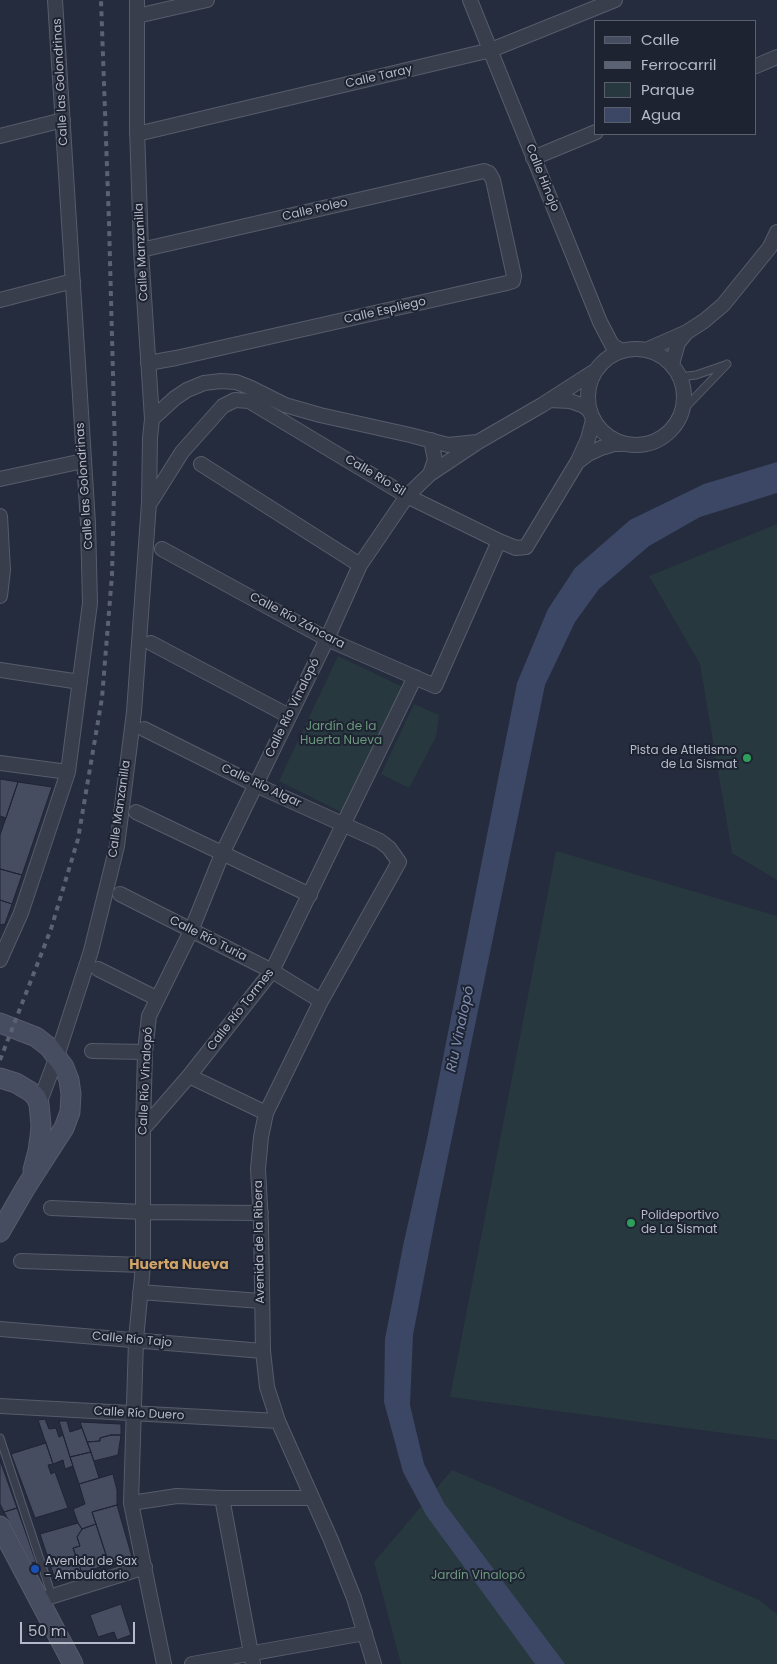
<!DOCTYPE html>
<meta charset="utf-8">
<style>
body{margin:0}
#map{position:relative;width:777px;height:1664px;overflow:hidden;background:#252c3d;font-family:Poppins,sans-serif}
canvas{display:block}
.legend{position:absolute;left:594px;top:20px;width:162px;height:115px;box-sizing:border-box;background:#1e2332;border:1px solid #5a5f6e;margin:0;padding:6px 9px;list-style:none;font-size:15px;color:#b5b9c8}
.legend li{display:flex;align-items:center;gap:10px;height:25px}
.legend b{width:25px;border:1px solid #5a5f6e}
.scale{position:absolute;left:20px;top:1622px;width:115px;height:22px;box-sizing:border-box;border:2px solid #b5b9c8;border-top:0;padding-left:6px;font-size:15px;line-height:18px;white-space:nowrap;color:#b5b9c8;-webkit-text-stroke:4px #1e2332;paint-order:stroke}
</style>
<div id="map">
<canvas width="777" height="1664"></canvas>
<ul class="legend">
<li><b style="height:6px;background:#474d60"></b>Calle</li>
<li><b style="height:6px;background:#5b6274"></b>Ferrocarril</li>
<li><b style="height:14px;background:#27383e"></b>Parque</li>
<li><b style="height:14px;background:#3b4765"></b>Agua</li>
</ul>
<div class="scale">50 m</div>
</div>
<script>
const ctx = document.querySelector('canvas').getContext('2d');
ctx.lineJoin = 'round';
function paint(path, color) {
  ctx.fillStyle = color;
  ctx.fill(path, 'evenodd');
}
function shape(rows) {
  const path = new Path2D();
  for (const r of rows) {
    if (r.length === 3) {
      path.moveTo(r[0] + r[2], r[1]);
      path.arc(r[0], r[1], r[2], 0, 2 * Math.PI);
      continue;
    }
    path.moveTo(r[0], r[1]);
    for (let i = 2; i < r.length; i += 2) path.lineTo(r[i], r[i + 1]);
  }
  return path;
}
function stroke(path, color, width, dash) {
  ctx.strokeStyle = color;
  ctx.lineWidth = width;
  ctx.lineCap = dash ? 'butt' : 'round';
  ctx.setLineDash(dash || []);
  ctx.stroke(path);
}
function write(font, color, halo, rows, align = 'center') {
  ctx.font = font + ' Poppins,sans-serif';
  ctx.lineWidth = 4;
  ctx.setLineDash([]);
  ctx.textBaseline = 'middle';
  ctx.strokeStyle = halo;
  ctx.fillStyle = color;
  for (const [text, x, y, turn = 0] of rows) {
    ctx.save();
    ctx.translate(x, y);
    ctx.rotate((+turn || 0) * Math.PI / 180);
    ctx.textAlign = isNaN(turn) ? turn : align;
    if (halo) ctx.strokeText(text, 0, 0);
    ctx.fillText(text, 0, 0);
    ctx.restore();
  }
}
paint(shape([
 [777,524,777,880,732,853,700,664,649,576],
 [338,656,403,687,343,813,279,781],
 [414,704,439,715,436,737,409,788,381,774],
 [556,851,777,916,777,1440,450,1397],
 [452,1470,759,1600,777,1614,777,1664,401,1664,374,1562]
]), '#27383e');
paint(shape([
 [777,462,777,493,700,517,649,546,599,589,575,622,545,685,436,1215,413,1335,410,1405,424,1464,444,1503,565,1664,535,1664,426,1515,403,1472,384,1402,385,1339,403,1246,427,1139,517,683,548,609,575,568,630,520,704,484]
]), '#3b4765');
const building = shape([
 [0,779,18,782,6,818,0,816,0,779],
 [18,782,52,787,22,875,0,869,0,835,18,782],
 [0,869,22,875,12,904,0,900,0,869],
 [0,900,12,904,5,924,0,925,0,900],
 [45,1419,49,1429,56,1428,59,1437,63,1435,73,1466,65,1469,63,1460,53,1464,38,1420,45,1419],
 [59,1421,67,1421,70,1432,82,1428,91,1452,70,1457,59,1421],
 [80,1422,121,1424,121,1435,111,1435,100,1438,100,1441,87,1442,80,1422],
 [111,1435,121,1435,118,1455,94,1461,87,1442,100,1441,100,1438,111,1435],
 [46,1443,53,1464,48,1465,51,1474,55,1472,68,1508,35,1518,11,1454,46,1443],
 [91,1452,99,1478,79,1484,70,1457,91,1452],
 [0,1460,17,1508,4,1512,0,1504,0,1460],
 [113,1474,117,1490,117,1505,92,1512,96,1524,82,1529,78,1523,73,1509,85,1504,79,1484,113,1474],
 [117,1505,132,1557,109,1564,92,1512,117,1505],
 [17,1508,36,1562,31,1563,4,1512,17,1508],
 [78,1523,82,1529,77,1537,80,1546,73,1548,82,1573,56,1582,40,1534,78,1523],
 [96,1524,109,1564,82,1573,73,1548,80,1546,77,1537,82,1529,96,1524],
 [121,1604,131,1635,117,1640,114,1632,98,1637,90,1615,121,1604]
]);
paint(building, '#464d61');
stroke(building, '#202534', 1);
const lane = shape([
 [680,377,696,375,725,365],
 [683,410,727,364],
 [0,1438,52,1596]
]);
const street = shape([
 [470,0,600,322,612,345,622,351],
 [137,16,207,0],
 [756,66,777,57],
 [137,134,491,50,615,0],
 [0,136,63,120],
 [533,158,596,132],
 [141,250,484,171,489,173,493,180,514,276,513,281,507,283,176,358,148,363],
 [0,300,73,281],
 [636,397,48],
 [646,350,687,332,704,321,723,305,770,247,777,232],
 [672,364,678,343,686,333],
 [550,400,570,401,584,406,590,411],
 [152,419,175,398,187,390,204,383,221,381,236,382,249,387,285,405,320,415,410,435,448,445,477,442],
 [579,461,588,454,601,448,614,444,622,444],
 [201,464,360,565],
 [430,474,435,460,431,440],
 [0,479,83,461],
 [150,503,182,452,223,406,235,400,249,401,407,496,499,541,516,548,526,547,578,461,588,439,593,420],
 [0,516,3,570,0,596],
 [162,549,327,639,435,686,499,541],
 [151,643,289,716],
 [0,670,80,682],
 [144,729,256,785,380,841,389,848,399,862,321,1001,266,1113,261,1137,258,1169,261,1224,263,1351,267,1387,278,1421,331,1540,354,1598,374,1664],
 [0,763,68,772],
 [136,812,310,895],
 [120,894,272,971,321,1001],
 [0,960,21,913,68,772,90,603,88,523,55,0],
 [98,969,156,998],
 [92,1051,145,1052],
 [189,1076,266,1113],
 [39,1104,57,1056,91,951,117,846,134,712,149,503,150,438,152,419,141,250,137,128,137,0],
 [143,1129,189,1076,272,971,415,677],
 [51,1208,144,1212,261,1213],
 [21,1261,143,1265],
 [140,1292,261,1301],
 [0,1329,263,1351],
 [0,1406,278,1421],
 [222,1498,253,1664],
 [131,1503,177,1496,222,1498,311,1498],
 [40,1600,145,1567],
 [164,1664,131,1503,136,1340,143,1265,143,1129,145,1052,149,1016,191,931,222,854,327,639,360,565,407,496,430,474,478,442,542,405,595,371],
 [192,1664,365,1633]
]);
const secondary = shape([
 [0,1023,36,1037,49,1047,64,1067,69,1080,71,1094,70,1112,64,1128,26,1187,0,1232],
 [0,1078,16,1083,31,1092,36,1097,39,1104,41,1125,40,1137,38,1151,33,1170],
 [0,1526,73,1664]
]);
stroke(lane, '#575c6b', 9);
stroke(street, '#575c6b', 16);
stroke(secondary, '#575c6b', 21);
stroke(lane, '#393e4d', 7);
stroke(street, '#393e4d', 14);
stroke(secondary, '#474d60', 19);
stroke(shape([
 [0,1060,51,929,78,839,102,698,112,575,115,450,109,223,101,0]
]), '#5b6274', 4, [5, 5]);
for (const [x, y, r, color] of [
 [747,758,5,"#2e9e5b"],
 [631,1223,5,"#2e9e5b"],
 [35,1569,5,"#1a4fb4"]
]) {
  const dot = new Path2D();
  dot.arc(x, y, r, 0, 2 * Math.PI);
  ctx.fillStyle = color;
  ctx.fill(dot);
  stroke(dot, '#1e2332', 2);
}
write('12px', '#b5b9c8', '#1e2332', [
 ["Calle Taray",379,77,-13],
 ["Calle las Golondrinas",61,82,-93],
 ["Calle Hinojo",542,178,68],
 ["Calle Poleo",315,210,-13],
 ["Calle Manzanilla",142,252,-93],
 ["Calle Espliego",385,311,-13],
 ["Calle Río Sil",375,476,31],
 ["Calle las Golondrinas",85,486,-94],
 ["Calle Río Záncara",297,621,28],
 ["Calle Río Vinalopó",293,708,-64],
 ["Calle Río Algar",261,786,25],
 ["Calle Manzanilla",120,809,-82],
 ["Calle Río Turia",208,939,27],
 ["Calle Río Tormes",241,1010,-52],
 ["Calle Río Vinalopó",146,1081,-87],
 ["Avenida de la Ribera",260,1242,-91],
 ["Calle Río Tajo",132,1340,5],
 ["Calle Río Duero",139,1414,3]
]);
write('12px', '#6c987d', '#1e2332', [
 ["Jardín de la",341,727],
 ["Huerta Nueva",341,741],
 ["Jardín Vinalopó",478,1576]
]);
write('12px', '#b5b9c8', '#1e2332', [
 ["Pista de Atletismo",737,751,"right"],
 ["de La Sismat",737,765,"right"],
 ["Polideportivo",641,1216],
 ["de La Sismat",641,1230],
 ["Avenida de Sax",45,1562],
 ["- Ambulatorio",45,1576]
], 'left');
write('italic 14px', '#7d8caf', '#1e2332', [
 ["Riu Vinalopó",461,1029,-78]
]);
write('bold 14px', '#d1a467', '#1e2332', [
 ["Huerta Nueva",179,1265]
]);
</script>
